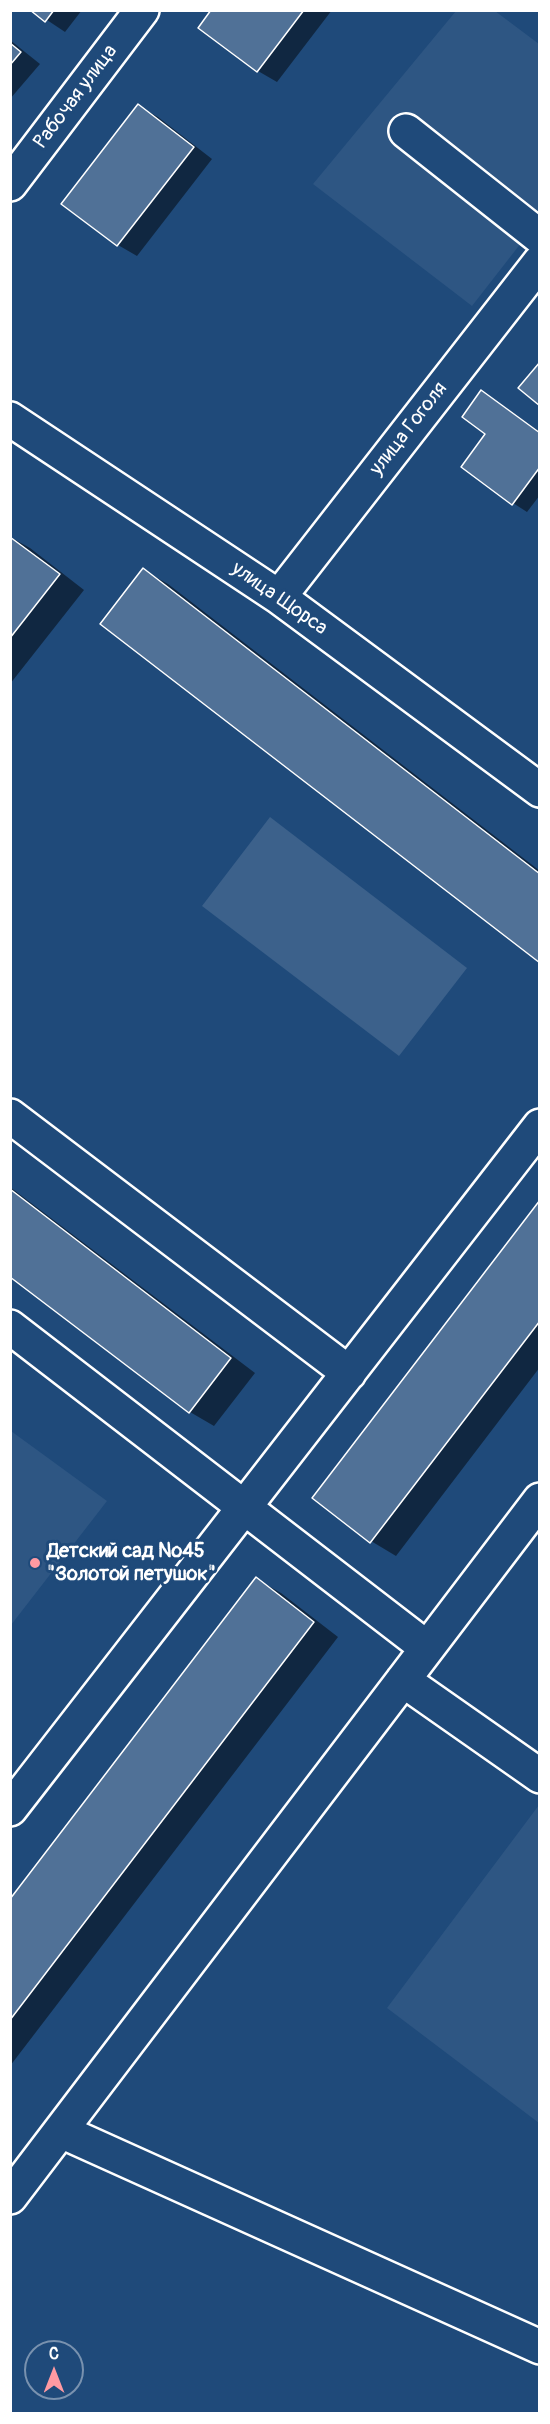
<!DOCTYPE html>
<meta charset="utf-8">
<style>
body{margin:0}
#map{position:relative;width:550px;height:2424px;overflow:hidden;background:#1f4a7a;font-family:Pangolin,sans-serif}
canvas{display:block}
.frame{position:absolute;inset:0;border:12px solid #fff;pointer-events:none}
.north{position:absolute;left:24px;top:2340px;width:60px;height:60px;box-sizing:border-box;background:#1f4a7a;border:2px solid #7992af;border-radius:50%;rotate:0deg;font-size:16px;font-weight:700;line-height:24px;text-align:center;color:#fff}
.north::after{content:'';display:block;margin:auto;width:21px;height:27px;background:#ff9aa2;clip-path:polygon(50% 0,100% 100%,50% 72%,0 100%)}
</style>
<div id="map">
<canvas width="550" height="2424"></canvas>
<div class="frame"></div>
<div class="north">С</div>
</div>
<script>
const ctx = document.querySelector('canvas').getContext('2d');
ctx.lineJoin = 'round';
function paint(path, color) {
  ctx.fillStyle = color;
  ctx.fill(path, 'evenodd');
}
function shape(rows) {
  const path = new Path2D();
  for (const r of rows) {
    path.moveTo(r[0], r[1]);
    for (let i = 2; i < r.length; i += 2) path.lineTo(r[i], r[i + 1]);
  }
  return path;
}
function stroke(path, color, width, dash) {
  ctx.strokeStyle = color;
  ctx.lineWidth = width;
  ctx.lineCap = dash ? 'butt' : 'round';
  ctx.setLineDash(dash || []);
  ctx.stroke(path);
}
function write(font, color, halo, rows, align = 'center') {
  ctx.font = font + ' Pangolin,sans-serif';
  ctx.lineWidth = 6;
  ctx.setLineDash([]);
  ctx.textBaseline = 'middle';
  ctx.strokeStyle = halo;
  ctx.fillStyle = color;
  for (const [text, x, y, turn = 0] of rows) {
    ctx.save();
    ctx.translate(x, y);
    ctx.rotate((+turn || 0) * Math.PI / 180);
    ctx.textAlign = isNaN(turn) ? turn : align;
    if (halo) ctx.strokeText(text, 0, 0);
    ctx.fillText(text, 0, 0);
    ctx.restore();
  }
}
paint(shape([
 [456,11,495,11,539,44,539,220,472,306,313,184],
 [11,1431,107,1501,11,1625],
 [539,1805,539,2123,387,2008]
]), '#2e5683');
paint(shape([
 [270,817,467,968,399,1056,202,906]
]), '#3c618b');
paint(shape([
 [32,10,82,10,65,32],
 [213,10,332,10,277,82,258,71,200,28],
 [10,40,40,64,10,99],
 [138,106,158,117,212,159,137,256,118,245],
 [482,392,540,432,540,495,527,512,513,503,487,434],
 [10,537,30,548,84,590,10,684],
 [143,570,168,584,540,871,540,961],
 [10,1187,255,1373,214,1426,190,1412,10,1275],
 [540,1203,540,1367,396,1556,371,1541],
 [256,1579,281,1593,338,1637,10,2066,10,1901]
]), '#0007');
const building = shape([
 [30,10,54,10,45,22,30,10],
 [211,10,304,10,257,72,198,28,211,10],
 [10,43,21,52,10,65,10,43],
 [138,104,194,147,117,246,61,204,138,104],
 [540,362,540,406,518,388,540,362],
 [481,390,540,433,540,467,512,505,461,467,485,434,462,417,481,390],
 [10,537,60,574,10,638,10,537],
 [143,568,540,874,540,963,100,624,143,568],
 [10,1189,231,1358,189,1413,10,1277,10,1189],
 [540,1200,540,1321,370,1543,312,1498,540,1200],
 [256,1577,314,1622,10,2020,10,1899,256,1577]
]);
paint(building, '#507197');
stroke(building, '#fff', 1.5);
const minor = shape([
 [406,131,540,237],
 [10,184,142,10],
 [10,419,279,597,540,790],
 [279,597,540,262],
 [10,1116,349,1373],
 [10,1327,427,1648],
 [403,1680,540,1776],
 [10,1809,540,1126],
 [61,2131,540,2347],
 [10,2197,540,1500]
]);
stroke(minor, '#fff', 38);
stroke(minor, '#1f4a7a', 33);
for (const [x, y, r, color] of [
 [35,1563,6,"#ff9aa2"]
]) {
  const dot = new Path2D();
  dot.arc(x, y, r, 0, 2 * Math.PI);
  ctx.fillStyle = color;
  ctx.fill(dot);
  stroke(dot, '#1f4a7a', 2);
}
write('20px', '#fff', '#1f4a7a', [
 ["Рабочая улица",76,97,-53],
 ["улица Гоголя",409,429,-52],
 ["улица Щорса",279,599,35]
]);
write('bold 20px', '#fff', '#1f4a7a', [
 ["Детский сад №45",47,1552],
 ["\"Золотой петушок\"",47,1575]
], 'left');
</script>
